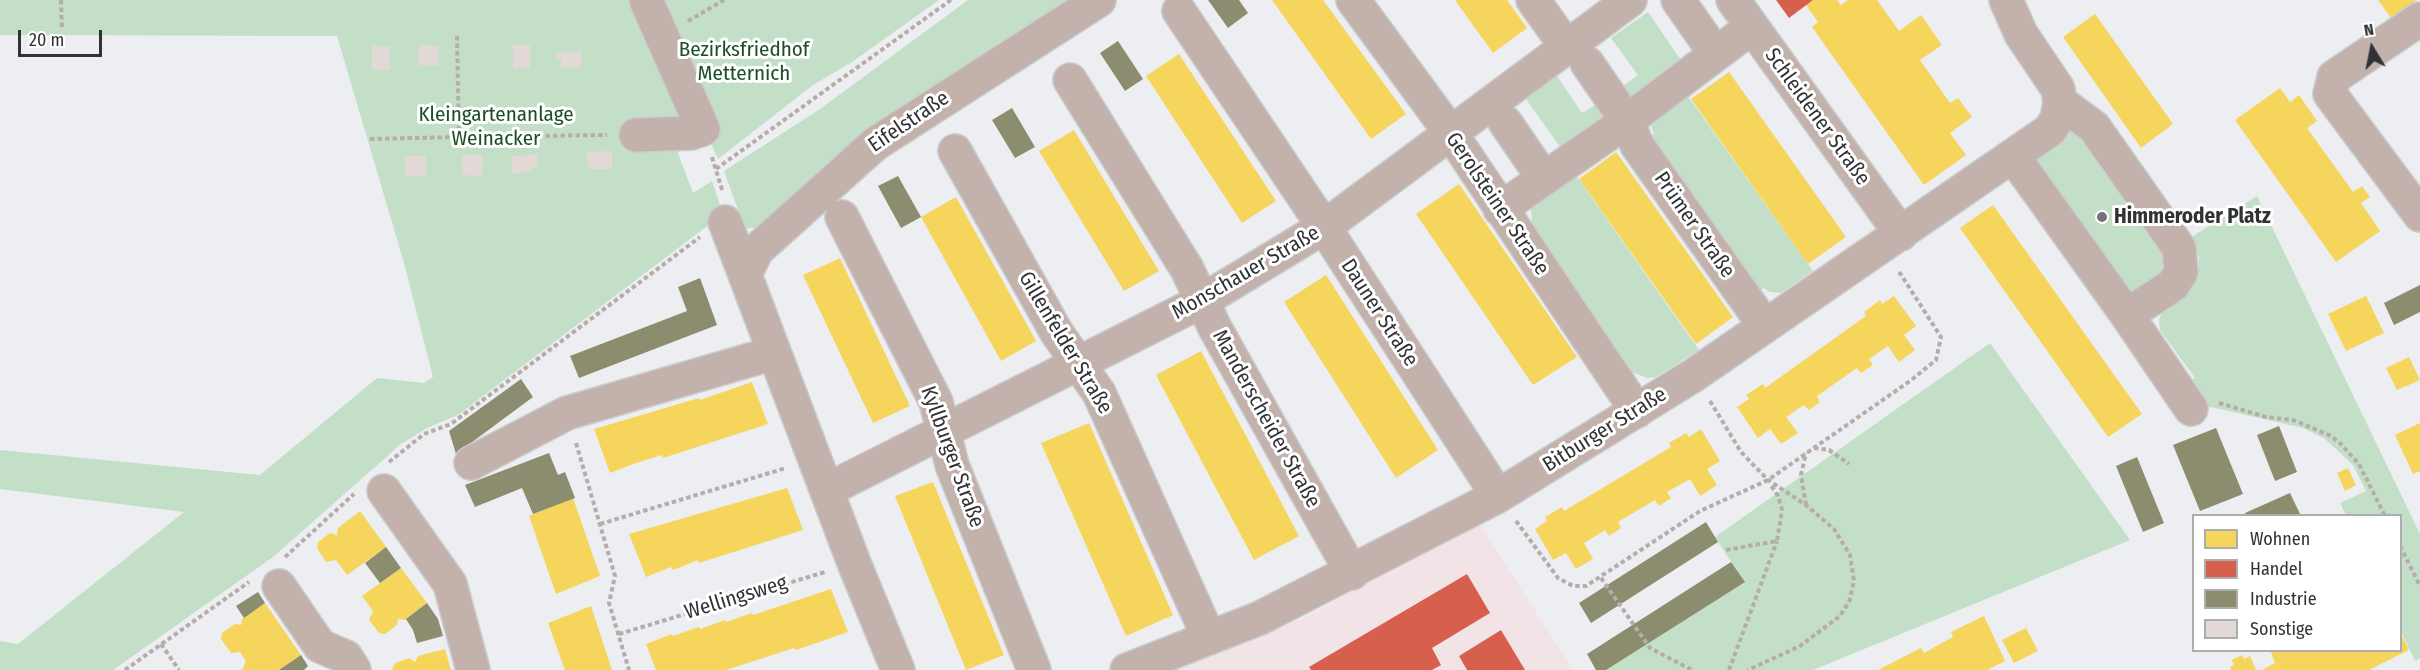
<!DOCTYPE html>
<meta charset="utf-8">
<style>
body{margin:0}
#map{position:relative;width:2420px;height:670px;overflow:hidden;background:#eceef2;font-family:"Fira Sans Condensed",sans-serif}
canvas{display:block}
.legend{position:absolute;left:2192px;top:514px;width:210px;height:138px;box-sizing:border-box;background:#fff;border:2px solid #adadae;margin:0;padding:8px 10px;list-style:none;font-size:18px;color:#313235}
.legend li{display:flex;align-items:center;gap:12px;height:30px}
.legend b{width:30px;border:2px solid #adadae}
.north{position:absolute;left:2342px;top:18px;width:60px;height:60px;-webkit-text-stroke:4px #fff;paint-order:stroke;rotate:350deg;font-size:16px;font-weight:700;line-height:24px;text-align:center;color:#313235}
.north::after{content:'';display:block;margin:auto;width:21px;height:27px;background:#313235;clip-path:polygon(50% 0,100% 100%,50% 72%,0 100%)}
.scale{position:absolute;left:18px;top:30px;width:84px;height:27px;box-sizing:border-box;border:3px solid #313235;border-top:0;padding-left:8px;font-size:18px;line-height:21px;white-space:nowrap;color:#313235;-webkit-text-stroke:4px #fff;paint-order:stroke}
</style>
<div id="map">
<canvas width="2420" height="670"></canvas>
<ul class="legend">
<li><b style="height:16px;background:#f6d55c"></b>Wohnen</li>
<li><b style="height:16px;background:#d6604d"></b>Handel</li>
<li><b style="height:16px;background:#8c8c6e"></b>Industrie</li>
<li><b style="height:16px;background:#e2d9d7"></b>Sonstige</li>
</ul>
<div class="north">N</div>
<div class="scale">20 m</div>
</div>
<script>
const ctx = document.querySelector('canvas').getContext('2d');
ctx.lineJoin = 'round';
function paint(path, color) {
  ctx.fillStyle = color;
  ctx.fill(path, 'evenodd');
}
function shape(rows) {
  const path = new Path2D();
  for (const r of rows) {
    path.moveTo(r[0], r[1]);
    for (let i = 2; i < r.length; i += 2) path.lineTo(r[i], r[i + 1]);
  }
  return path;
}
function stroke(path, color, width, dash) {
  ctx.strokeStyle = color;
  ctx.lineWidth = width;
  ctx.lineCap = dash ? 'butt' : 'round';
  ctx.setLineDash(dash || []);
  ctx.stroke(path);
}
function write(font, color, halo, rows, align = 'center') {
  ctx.font = font + ' "Fira Sans Condensed",sans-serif';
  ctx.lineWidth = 6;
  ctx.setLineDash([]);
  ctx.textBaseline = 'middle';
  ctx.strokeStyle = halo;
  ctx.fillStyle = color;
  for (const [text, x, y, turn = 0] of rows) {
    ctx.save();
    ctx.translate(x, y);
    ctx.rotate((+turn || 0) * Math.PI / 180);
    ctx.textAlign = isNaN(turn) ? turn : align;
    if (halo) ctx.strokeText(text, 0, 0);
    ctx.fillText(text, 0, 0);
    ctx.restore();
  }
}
paint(shape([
 [1478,521,1573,670,1177,670,1303,619]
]), '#f2e4e6');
paint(shape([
 [0,0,639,0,691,133,678,153,693,193,712,181,723,214,458,415,427,428,401,444,273,557,113,670,0,670,0,641,18,644,184,512,0,489,0,450,260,475,377,378,424,383,433,377,404,263,337,36,0,35],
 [649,0,939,0,852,62,813,85,718,159],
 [968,0,1072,0,883,119,824,165,759,227,745,229,724,171,820,109],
 [1648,12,1685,66,1632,103,1621,87,1638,75,1611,38],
 [1557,76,1582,113,1600,102,1611,117,1563,151,1526,99],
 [1687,95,1813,271,1781,293,1769,292,1764,288,1758,292,1647,138,1654,134,1651,126,1655,116],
 [2070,131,2080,132,2165,245,2167,272,2146,291,2129,293,2041,182,2035,155,2060,133],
 [1575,174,1699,350,1656,377,1647,378,1635,373,1629,377,1525,224,1532,220,1531,208,1535,203],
 [2257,196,2420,534,2420,658,2415,661,2401,631,2400,516,2346,515,2340,503,2366,491,2353,465,2325,439,2303,428,2202,405,2185,386,2195,378,2160,330,2159,319,2162,313,2187,292,2198,273,2199,258,2193,236],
 [1990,343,2130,540,1813,670,1595,670,1744,582,1715,537]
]), '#c3dfc8');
paint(shape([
 [1272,0,1323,0,1406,114,1371,139],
 [1455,0,1507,0,1527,28,1493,53],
 [1813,0,1837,0,1841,5,1848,0,1877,0,1899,31,1921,15,1942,45,1920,60,1950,103,1958,98,1972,117,1950,133,1966,155,1924,185,1812,27,1818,22,1806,5],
 [2378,0,2417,0,2391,18],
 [2095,14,2173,124,2141,148,2063,37],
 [1179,54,1276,201,1242,223,1146,76],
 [1729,72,1846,237,1808,264,1691,99],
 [2280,88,2290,102,2299,95,2317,121,2307,128,2353,192,2362,186,2370,197,2361,203,2380,231,2336,262,2235,120],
 [1074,130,1159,271,1124,291,1039,151],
 [1616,152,1733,317,1696,344,1579,179],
 [1459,184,1577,357,1533,385,1416,214],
 [956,197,1036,341,1001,361,921,217],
 [1993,205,2142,414,2108,437,1960,228],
 [840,258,910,406,873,423,803,275],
 [1326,275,1438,450,1396,478,1284,302],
 [1894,296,1916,326,1904,335,1915,350,1899,362,1888,346,1869,359,1873,365,1861,373,1857,368,1817,396,1820,402,1809,410,1804,405,1786,417,1798,433,1781,444,1770,429,1758,438,1737,407,1749,399,1746,395,1763,384,1765,388,1866,316,1864,312,1880,300,1882,304],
 [2366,296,2384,333,2346,351,2328,314],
 [1201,351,1299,536,1254,560,1156,375],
 [2409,357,2420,380,2397,390,2386,368],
 [752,382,768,424,663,458,662,455,636,463,610,473,594,429,699,398,700,400],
 [1089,423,1173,615,1126,636,1041,443],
 [2420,423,2420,471,2413,474,2395,435],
 [1701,429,1720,461,1707,469,1717,485,1700,496,1690,479,1667,492,1671,498,1659,506,1655,500,1618,522,1621,528,1609,536,1605,530,1584,543,1593,559,1576,569,1566,553,1553,560,1535,529,1547,521,1545,517,1562,507,1564,511,1671,447,1669,443,1686,433,1689,437],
 [2348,468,2356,485,2345,491,2337,473],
 [933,482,1004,655,966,670,895,496],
 [787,488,803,530,699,563,698,560,673,570,671,567,646,577,629,534],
 [573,498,600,576,556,594,529,516],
 [360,511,386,547,347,575,336,560,326,562,317,548,318,542,330,533,337,535,338,528],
 [401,568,427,603,405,620,398,619,397,625,385,634,379,633,369,620,373,611,362,596],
 [831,589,848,632,796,650,794,648,726,670,656,670,646,644,672,634,673,636,699,627,700,629,725,620,726,622,752,613,753,615],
 [265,603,301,655,279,670,242,670,246,661,240,652,231,653,221,639,222,633,235,624,241,625,242,619],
 [591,606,612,670,565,670,548,623],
 [1984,616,2005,661,1987,670,1878,670,1921,648,1924,653,1953,637,1951,632],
 [2026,628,2038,651,2014,663,2002,640],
 [2400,631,2409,650,2369,670,2262,670,2275,663,2270,650,2400,650],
 [445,649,451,670,392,670,395,663,409,658,415,662,418,656],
 [2242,655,2244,659,2250,656,2256,670,2231,670,2230,667,2234,665,2232,660]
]), '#f6d55c');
paint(shape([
 [1776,0,1813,0,1789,18],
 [1467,574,1490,613,1432,648,1441,665,1432,670,1311,670,1309,667],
 [1501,630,1525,670,1467,670,1459,656]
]), '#d6604d');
paint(shape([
 [1208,0,1239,0,1248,13,1228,28],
 [1118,41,1143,79,1125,91,1100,53],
 [1012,108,1035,147,1015,158,992,120],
 [898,176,921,217,901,228,878,186],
 [700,278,717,325,579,378,570,356,687,311,678,287],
 [2420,285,2420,312,2394,325,2384,303],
 [521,379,533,397,456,454,449,431],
 [2279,426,2297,472,2275,481,2257,435],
 [2216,428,2243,494,2200,511,2173,445],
 [549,453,558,475,565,472,575,498,533,514,522,488,475,507,465,485],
 [2137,457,2164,523,2143,532,2116,466],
 [2290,493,2300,514,2247,516,2245,513],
 [1706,522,1718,542,1591,623,1579,603],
 [386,547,401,568,380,583,365,563],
 [1731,562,1745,582,1606,670,1596,670,1587,654],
 [258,592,265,603,244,618,236,606],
 [427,603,438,619,443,636,417,643,413,630,406,619],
 [301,655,308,666,304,670,279,670]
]), '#8c8c6e');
paint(shape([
 [418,45,439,46,438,66,418,65],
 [513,45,530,45,530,68,513,69],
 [372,46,390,46,390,70,372,70],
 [581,51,582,67,561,68,561,58,556,58,556,52],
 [612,151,612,169,588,169,587,152],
 [462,155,483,155,482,176,462,175],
 [537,155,537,168,531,168,531,172,512,173,512,156],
 [405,156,426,156,426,176,405,176]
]), '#e2d9d7');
const minor = shape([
 [1353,0,1450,132,1637,411],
 [1533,0,1566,46],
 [1678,0,1715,53],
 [1733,0,1901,234],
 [1179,11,1324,227,1498,496],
 [2420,19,2334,77,2330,94,2420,215],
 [1587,63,1627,121,1637,145,1765,326],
 [1070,80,1187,269,1215,328,1352,573],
 [2060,102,2094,127,2179,248,2181,272,2173,285,2127,315,2191,409],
 [1505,122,1544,179],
 [636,135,691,133,703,129,646,0],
 [955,151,1057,333,1099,393,1209,638],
 [2013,156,2127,315],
 [1500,209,1627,121,1752,27],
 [842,217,936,402,952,465,1034,670],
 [725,222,854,563,898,670],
 [745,274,757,250,875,144,1099,0],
 [471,463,567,413,774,353],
 [827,490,1202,301,1324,227,1630,0],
 [384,491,450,584,473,670],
 [279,586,320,646,346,657,354,670],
 [1127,670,1260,618,1498,496,1694,375,2050,130,2057,119,2060,102,2058,89,2021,34,2006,0]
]);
stroke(minor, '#cbcccf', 36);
stroke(shape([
 [61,0,62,30],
 [688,21,724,0],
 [457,36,459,137,607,135],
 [370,139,459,137],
 [712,157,723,193],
 [716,169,951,0],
 [1710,401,1741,452,1768,480,1806,505,1834,529,1850,555,1854,581,1849,602,1840,616,1800,646,1748,670],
 [2219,403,2266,417,2293,420,2329,435,2339,442,2359,464,2385,516],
 [576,443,615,576,609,603,629,670],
 [1814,448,1829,450,1849,464],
 [389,462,424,434,451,424,700,237],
 [1806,505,1801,475,1806,453],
 [1516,521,1558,578,1573,586,1586,586,1700,511,1768,480,1910,381,1936,360,1941,337,1898,270],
 [600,524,786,468],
 [2400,546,2420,586],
 [1726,550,1777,541,1782,510,1778,496,1770,484],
 [285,557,354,494],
 [1601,578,1650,648,1692,670],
 [619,634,825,572],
 [161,644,179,670],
 [125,670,249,582],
 [1729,670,1777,541]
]), '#b6adaa', 4, [4.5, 3]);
stroke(minor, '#c3b2ab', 33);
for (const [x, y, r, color] of [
 [2102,217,6,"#727477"]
]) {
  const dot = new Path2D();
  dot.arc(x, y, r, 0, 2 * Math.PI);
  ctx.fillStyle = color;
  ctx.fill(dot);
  stroke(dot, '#fff', 2);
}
write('21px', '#1a4e24', '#fff', [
 ["Bezirksfriedhof",744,50],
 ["Metternich",744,74],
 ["Kleingartenanlage",496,115],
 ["Weinacker",496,139]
]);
write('21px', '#313235', '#fff', [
 ["Schleidener Straße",1817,117,54],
 ["Eifelstraße",909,122,-34],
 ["Gerolsteiner Straße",1497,204,56],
 ["Prümer Straße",1694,225,55],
 ["Monschauer Straße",1246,273,-30],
 ["Dauner Straße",1379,313,57],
 ["Gillenfelder Straße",1065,343,59],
 ["Manderscheider Straße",1266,419,61],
 ["Bitburger Straße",1605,430,-32],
 ["Kyllburger Straße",952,457,70],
 ["Wellingsweg",736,598,-17]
]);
write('bold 21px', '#313235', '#fff', [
 ["Himmeroder Platz",2114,217]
], 'left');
</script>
